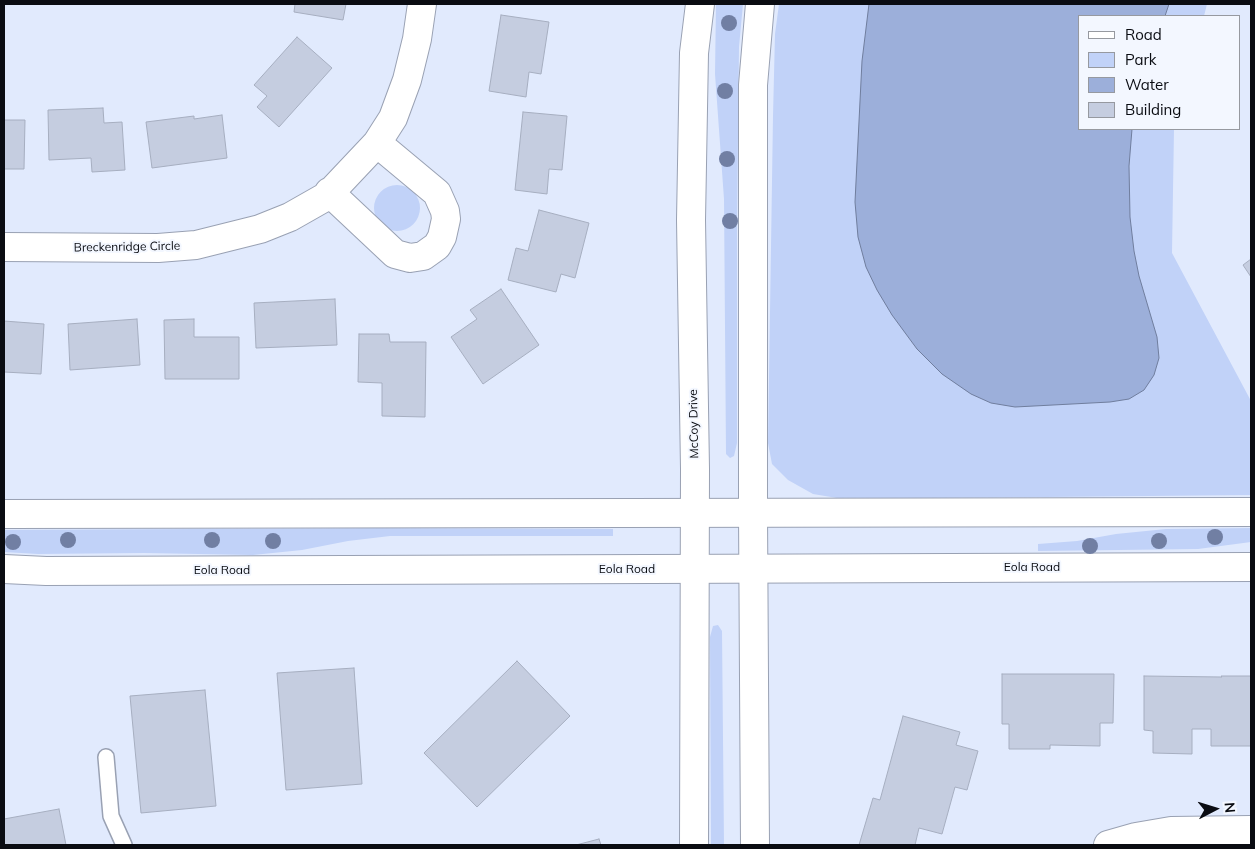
<!DOCTYPE html>
<style>
body{margin:0}
#map{position:relative;width:1255px;height:849px;overflow:hidden;background:#e1eafd;font-family:Mulish,sans-serif}
canvas{display:block}
.frame{position:absolute;inset:0;border:5px solid #0a0c12;pointer-events:none}
.legend{position:absolute;left:1078px;top:15px;width:162px;height:115px;box-sizing:border-box;background:#f3f7ff;border:1px solid #9699a0;margin:0;padding:6px 9px;list-style:none;font-size:15px;color:#0a0c12}
.legend li{display:flex;align-items:center;gap:10px;height:25px}
.legend b{width:25px;border:1px solid #9699a0}
.north{position:absolute;left:1190px;top:784px;width:50px;height:50px;-webkit-text-stroke:4px #f3f7ff;paint-order:stroke;rotate:85deg;font-size:14px;font-weight:700;line-height:20px;text-align:center;color:#0a0c12}
.north::after{content:'';display:block;margin:auto;width:18px;height:22px;background:#0a0c12;clip-path:polygon(50% 0,100% 100%,50% 72%,0 100%)}
</style>
<div id="map">
<canvas width="1255" height="849"></canvas>
<div class="frame"></div>
<ul class="legend">
<li><b style="height:6px;background:#fff"></b>Road</li>
<li><b style="height:14px;background:#c1d2f8"></b>Park</li>
<li><b style="height:14px;background:#9cafda"></b>Water</li>
<li><b style="height:14px;background:#c5cde0"></b>Building</li>
</ul>
<div class="north">N</div>
</div>
<script>
const ctx = document.querySelector('canvas').getContext('2d');
ctx.lineJoin = 'round';
function paint(path, color) {
  ctx.fillStyle = color;
  ctx.fill(path, 'evenodd');
}
function shape(rows) {
  const path = new Path2D();
  for (const r of rows) {
    if (r.length === 3) {
      path.moveTo(r[0] + r[2], r[1]);
      path.arc(r[0], r[1], r[2], 0, 2 * Math.PI);
      continue;
    }
    path.moveTo(r[0], r[1]);
    for (let i = 2; i < r.length; i += 2) path.lineTo(r[i], r[i + 1]);
  }
  return path;
}
function stroke(path, color, width, dash) {
  ctx.strokeStyle = color;
  ctx.lineWidth = width;
  ctx.lineCap = dash ? 'butt' : 'round';
  ctx.setLineDash(dash || []);
  ctx.stroke(path);
}
function write(font, color, halo, rows, align = 'center') {
  ctx.font = font + ' Mulish,sans-serif';
  ctx.lineWidth = 4;
  ctx.setLineDash([]);
  ctx.textBaseline = 'middle';
  ctx.strokeStyle = halo;
  ctx.fillStyle = color;
  for (const [text, x, y, turn = 0] of rows) {
    ctx.save();
    ctx.translate(x, y);
    ctx.rotate((+turn || 0) * Math.PI / 180);
    ctx.textAlign = isNaN(turn) ? turn : align;
    if (halo) ctx.strokeText(text, 0, 0);
    ctx.fillText(text, 0, 0);
    ctx.restore();
  }
}
paint(shape([
 [716,4,743,4,739,47,737,227,737,443,734,456,730,458,726,454,724,199,715,74],
 [779,4,1207,4,1204,16,1079,16,1079,129,1174,129,1172,253,1251,401,1251,495,843,499,813,494,788,480,772,464,768,443,773,116,775,34],
 [397,208,23],
 [380,528,613,529,613,536,390,536,348,541,302,550,253,555,144,553,38,554,4,552,4,530],
 [1251,528,1251,542,1198,549,1038,551,1038,544,1077,541,1116,534,1166,529],
 [718,625,722,631,724,845,711,845,710,637,713,626]
]), '#c1d2f8');
const water = shape([
 [869,4,1169,4,1165,16,1079,16,1079,129,1132,129,1129,166,1130,217,1134,251,1139,276,1157,337,1159,358,1154,375,1144,390,1129,399,1110,402,1015,407,991,403,971,394,942,374,917,349,892,315,877,290,866,267,858,237,855,202,862,61,869,4]
]);
paint(water, '#9cafda');
stroke(water, '#707e9e', 1);
const building = shape([
 [295,4,346,4,343,20,294,12,295,4],
 [501,15,549,22,541,74,529,72,526,97,489,91,501,15],
 [297,37,332,68,279,127,257,107,267,96,254,85,297,37],
 [103,108,104,123,122,122,125,170,92,172,91,158,49,160,48,110,103,108],
 [523,112,567,116,562,170,549,169,547,194,515,190,523,112],
 [222,115,227,158,152,168,146,122,194,116,194,119,222,115],
 [4,120,25,120,24,169,4,169,4,120],
 [539,210,589,223,575,278,561,274,556,292,508,280,516,248,528,251,539,210],
 [1251,259,1251,277,1243,265,1251,259],
 [501,289,539,345,483,384,451,337,477,319,470,310,501,289],
 [335,299,337,345,256,348,254,303,335,299],
 [137,319,140,365,70,370,68,324,137,319],
 [194,319,194,337,239,337,239,379,165,379,164,320,194,319],
 [4,321,44,324,41,374,4,372,4,321],
 [359,334,389,334,390,342,426,342,425,417,382,416,382,383,358,382,359,334],
 [517,661,570,716,477,807,424,753,517,661],
 [354,668,362,784,286,790,277,673,354,668],
 [1002,674,1114,674,1113,723,1100,723,1100,746,1050,745,1050,749,1009,749,1009,724,1002,724,1002,674],
 [1144,676,1222,677,1221,676,1251,676,1251,746,1211,746,1211,729,1192,729,1192,754,1153,753,1153,731,1144,730,1144,676],
 [205,690,216,806,141,813,130,696,205,690],
 [903,716,960,732,956,745,978,751,967,790,955,787,942,834,919,828,915,845,859,845,873,798,880,800,903,716],
 [59,809,66,845,4,845,4,819,59,809],
 [599,839,601,845,576,845,599,839]
]);
paint(building, '#c5cde0');
stroke(building, '#a6aec0', 1);
const service = shape([
 [106,757,111,816,124,845]
]);
const minor = shape([
 [329,192,395,254,410,258,423,256,437,246,442,237,446,219,445,211,437,193,377,143],
 [4,247,158,248,196,245,260,229,290,217,327,196,377,143,393,118,407,80,417,39,422,4],
 [1108,845,1136,837,1171,831,1251,830]
]);
const tertiary = shape([
 [694,845,695,469,691,220,694,53,700,4],
 [755,845,753,512,753,85,760,4]
]);
const secondary = shape([
 [4,514,1251,512],
 [4,569,46,571,1251,567]
]);
stroke(service, '#99a1b3', 18);
stroke(minor, '#99a1b3', 30);
stroke(tertiary, '#99a1b3', 30);
stroke(secondary, '#99a1b3', 30);
stroke(service, '#fff', 15);
stroke(minor, '#fff', 28);
stroke(tertiary, '#fff', 28);
stroke(secondary, '#fff', 28);
ctx.fillStyle = '#717fa3';
for (const [x, y] of [
 [729,23],
 [725,91],
 [727,159],
 [730,221],
 [1215,537],
 [68,540],
 [212,540],
 [273,541],
 [1159,541],
 [13,542],
 [1090,546]
]) {
  ctx.beginPath();
  ctx.arc(x, y, 8, 0, 2 * Math.PI);
  ctx.fill();
}
write('12px', '#0a0c12', '#f3f7ff', [
 ["Breckenridge Circle",127,247,-1],
 ["McCoy Drive",694,424,-91],
 ["Eola Road",1032,567],
 ["Eola Road",627,569],
 ["Eola Road",222,570]
]);
</script>
